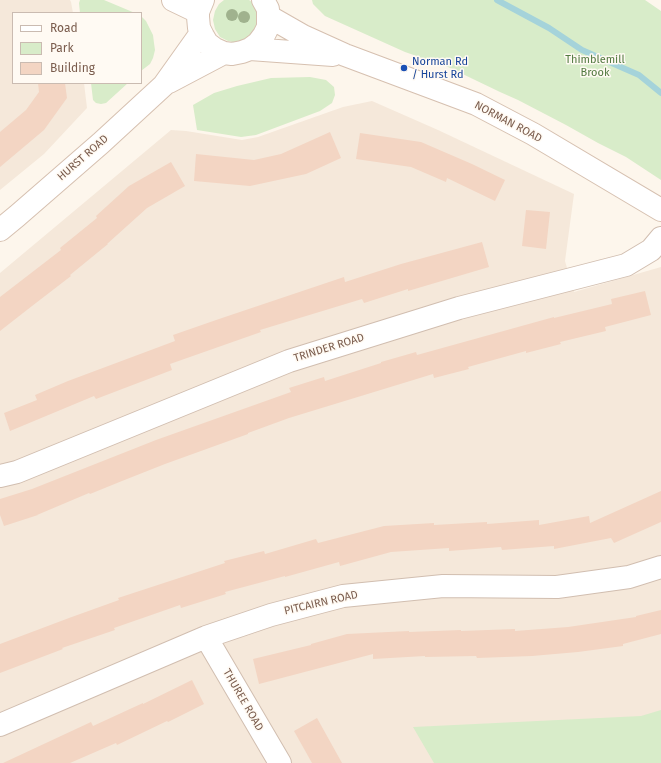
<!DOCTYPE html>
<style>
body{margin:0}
#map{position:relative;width:661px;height:763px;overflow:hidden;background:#fdf6ec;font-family:"Fira Sans",sans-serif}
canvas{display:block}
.legend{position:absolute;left:12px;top:12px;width:130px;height:72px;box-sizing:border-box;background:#fffaf3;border:1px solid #cabbb1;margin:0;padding:5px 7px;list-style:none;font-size:12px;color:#7a5c4d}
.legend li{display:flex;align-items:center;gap:8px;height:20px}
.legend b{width:20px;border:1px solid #cabbb1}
</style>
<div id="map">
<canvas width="661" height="763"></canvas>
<ul class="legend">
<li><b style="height:5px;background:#fff"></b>Road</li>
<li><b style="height:11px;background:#d8ecc9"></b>Park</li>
<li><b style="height:11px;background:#f3d5c3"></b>Building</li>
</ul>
</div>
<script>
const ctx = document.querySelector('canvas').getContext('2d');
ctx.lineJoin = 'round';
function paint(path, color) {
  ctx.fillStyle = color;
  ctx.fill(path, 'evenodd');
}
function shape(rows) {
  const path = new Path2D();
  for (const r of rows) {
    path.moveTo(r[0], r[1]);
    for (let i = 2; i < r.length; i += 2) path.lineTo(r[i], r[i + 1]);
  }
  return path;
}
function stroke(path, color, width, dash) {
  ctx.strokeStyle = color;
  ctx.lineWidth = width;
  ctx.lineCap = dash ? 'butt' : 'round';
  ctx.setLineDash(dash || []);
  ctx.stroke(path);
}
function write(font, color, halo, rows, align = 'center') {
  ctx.font = font + ' "Fira Sans",sans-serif';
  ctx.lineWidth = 3;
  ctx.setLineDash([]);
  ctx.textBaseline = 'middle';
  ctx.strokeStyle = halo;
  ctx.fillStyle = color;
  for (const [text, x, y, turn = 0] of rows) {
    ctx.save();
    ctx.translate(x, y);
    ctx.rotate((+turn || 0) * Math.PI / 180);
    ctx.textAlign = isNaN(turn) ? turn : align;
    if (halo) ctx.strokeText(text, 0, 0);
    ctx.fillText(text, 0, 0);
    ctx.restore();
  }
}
paint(shape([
 [0,0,70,0,71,2,73,13,13,13,13,83,84,83,87,108,44,154,0,190],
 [372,101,438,130,574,194,565,261,574,292,661,267,661,763,0,763,0,273,171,130,186,131,242,140,258,137,343,107]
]), '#f5e8da');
paint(shape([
 [80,0,104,0,135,13,80,13,79,3],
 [224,0,249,0,252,2,258,10,260,19,254,36,237,43,228,41,220,37,215,29,213,20,215,11,219,4],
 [312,0,645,0,661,11,661,180,626,157,598,143,566,125,518,100,500,92,448,67,405,52,325,16,313,4],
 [141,16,146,21,153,35,154,43,155,50,153,58,150,64,141,71],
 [310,77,326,80,334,87,335,95,332,103,320,111,256,135,241,137,197,130,193,105,214,93,237,86,271,78],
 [91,83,128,83,106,103,101,104,96,103,93,100],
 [661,710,661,763,434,763,413,727,641,716]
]), '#d8ecc9');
stroke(shape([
 [497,0,549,28,582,50,639,75,661,93]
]), '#a5d3da', 6);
paint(shape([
 [38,83,65,83,67,98,44,130,0,167,0,132,26,110,39,92],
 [330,132,341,158,306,174,250,186,194,181,196,154,254,160,281,154],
 [360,133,421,142,472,164,505,180,495,201,447,178,446,182,411,167,356,159],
 [171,162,185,186,147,208,107,244,108,244,70,275,71,276,32,306,0,331,0,297,61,250,60,248,97,218,96,216,129,186],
 [526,210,550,212,546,249,522,246],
 [482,242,489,267,408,291,408,289,364,303,362,299,260,330,261,332,170,364,172,370,96,399,94,396,10,431,4,413,37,400,35,395,68,381,175,341,173,335,219,319,344,277,345,282,401,264],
 [645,291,651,315,605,327,606,331,560,342,561,344,526,353,526,351,468,367,469,369,434,378,433,374,289,418,248,433,248,434,165,464,122,481,90,494,89,493,37,515,38,515,4,526,0,515,0,499,32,489,156,440,291,392,289,388,324,377,325,381,381,363,381,362,416,352,417,355,554,317,554,318,612,304,611,299],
 [661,491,661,522,614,543,611,538,554,549,554,546,502,550,501,547,449,551,449,548,391,552,340,566,339,562,285,577,285,576,225,592,226,594,181,608,180,605,114,628,115,630,62,648,63,649,0,673,0,644,69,618,119,600,118,598,225,563,224,561,264,551,265,554,316,539,318,543,384,526,434,523,434,525,487,522,487,524,539,520,539,525,589,516,590,523],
 [661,610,661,634,623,644,623,646,578,652,532,656,477,658,476,656,425,657,425,656,373,659,373,654,259,684,253,659,311,645,311,644,347,634,409,631,409,632,461,630,461,631,515,629,515,631,568,627,636,617,636,616],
 [192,680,204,704,168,722,167,721,117,745,116,743,70,763,3,763,91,722,93,726,143,703,143,704],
 [317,718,342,763,312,763,294,731]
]), '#f3d5c3');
const street = shape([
 [0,476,17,472,289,361,459,308,626,265,651,250,661,238],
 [206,637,280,763],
 [0,725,206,637,271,615,343,596,443,586,557,587,629,577,661,567]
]);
const secondary = shape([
 [173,0,198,12],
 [203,0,198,12,198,17,199,28,203,36,207,43,215,49,224,53,232,54,242,52,250,49,258,43,264,35,268,27,268,9,263,0],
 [268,16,303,36,345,55,476,104,533,134,661,210],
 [250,49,333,55],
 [169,82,224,53],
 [0,230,17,216,101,143,164,85,201,33]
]);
stroke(street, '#d1beb0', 24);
stroke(secondary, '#d6c0b0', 24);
stroke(street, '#fff', 22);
stroke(secondary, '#fff', 22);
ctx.fillStyle = '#a0b28e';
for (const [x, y] of [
 [232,15],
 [244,17]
]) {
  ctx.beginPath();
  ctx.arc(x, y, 6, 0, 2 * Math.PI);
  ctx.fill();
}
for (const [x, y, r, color] of [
 [404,68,4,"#1a4fb4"]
]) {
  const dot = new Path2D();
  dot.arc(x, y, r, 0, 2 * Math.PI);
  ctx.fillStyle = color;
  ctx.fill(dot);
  stroke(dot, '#fffaf3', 1.5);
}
write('11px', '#537a41', '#fffaf3', [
 ["Thimblemill",595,60],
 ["Brook",595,73]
]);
write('11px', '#164399', '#fffaf3', [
 ["Norman Rd",412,62],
 ["/ Hurst Rd",412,75]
], 'left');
write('11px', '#7a5c4d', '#fffaf3', [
 ["NORMAN ROAD",508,122,28],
 ["HURST ROAD",83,158,-41],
 ["TRINDER ROAD",329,348,-17],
 ["PITCAIRN ROAD",321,603,-13],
 ["THUREE ROAD",243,700,60]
]);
</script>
